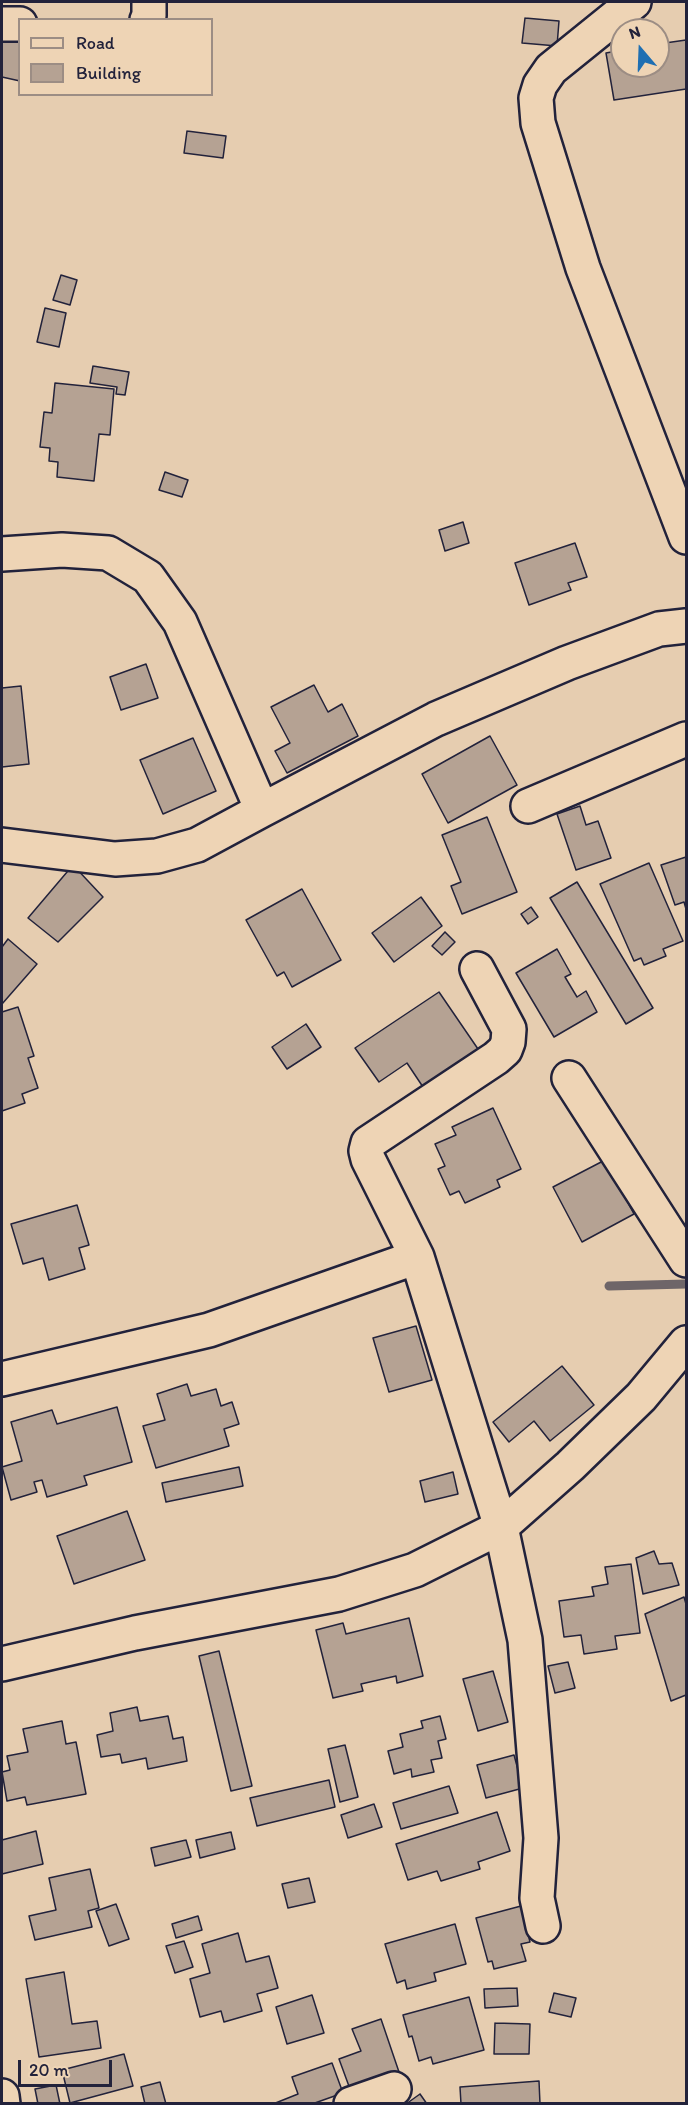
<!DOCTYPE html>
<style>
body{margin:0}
#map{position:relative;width:688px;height:2105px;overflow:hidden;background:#e6cdb0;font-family:Itim,sans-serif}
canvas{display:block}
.frame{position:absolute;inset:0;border:3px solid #22223b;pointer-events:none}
.legend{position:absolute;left:18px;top:18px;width:195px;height:78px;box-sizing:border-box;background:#eed4b5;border:2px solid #9c8d84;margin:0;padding:8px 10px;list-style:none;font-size:18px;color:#22223b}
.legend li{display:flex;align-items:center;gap:12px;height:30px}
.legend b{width:30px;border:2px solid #9c8d84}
.north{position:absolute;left:610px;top:18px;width:60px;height:60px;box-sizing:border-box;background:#eed4b5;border:2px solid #9c8d84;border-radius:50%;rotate:341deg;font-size:16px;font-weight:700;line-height:24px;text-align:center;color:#22223b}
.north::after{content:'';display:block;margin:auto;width:21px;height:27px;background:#1f6fb2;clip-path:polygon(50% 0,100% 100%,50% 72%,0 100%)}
.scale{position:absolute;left:18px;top:2060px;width:94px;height:27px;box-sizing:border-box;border:3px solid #22223b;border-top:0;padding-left:8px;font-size:18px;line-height:21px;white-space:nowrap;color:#22223b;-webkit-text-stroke:4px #eed4b5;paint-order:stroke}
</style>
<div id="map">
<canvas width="688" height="2105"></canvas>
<div class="frame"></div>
<ul class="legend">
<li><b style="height:8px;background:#eed4b5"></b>Road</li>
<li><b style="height:16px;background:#b5a293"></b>Building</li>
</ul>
<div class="north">N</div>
<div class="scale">20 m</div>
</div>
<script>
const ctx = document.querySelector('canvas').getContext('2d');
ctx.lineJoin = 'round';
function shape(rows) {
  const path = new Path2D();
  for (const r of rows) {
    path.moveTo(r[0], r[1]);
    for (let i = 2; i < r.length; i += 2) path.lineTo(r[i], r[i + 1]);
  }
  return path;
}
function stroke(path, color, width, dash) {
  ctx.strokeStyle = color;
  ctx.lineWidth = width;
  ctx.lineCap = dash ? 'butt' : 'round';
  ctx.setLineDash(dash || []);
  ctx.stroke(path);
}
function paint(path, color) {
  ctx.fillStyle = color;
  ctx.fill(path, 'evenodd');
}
stroke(shape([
 [609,1286,686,1284]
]), '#6e6568', 9);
const building = shape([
 [525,18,559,21,557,46,522,43,525,18],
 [2,34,20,37,20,81,2,77,2,34],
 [686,40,686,89,614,100,606,53,622,50,622,66,658,66,658,44,686,40],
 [187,131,226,136,223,158,184,153,187,131],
 [61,275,77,280,70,305,53,300,61,275],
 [45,308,66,313,59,347,37,342,45,308],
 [93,366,129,372,125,395,116,394,117,387,90,383,93,366],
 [55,383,114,389,110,435,99,434,94,481,57,477,58,462,49,461,50,448,40,447,44,412,52,413,55,383],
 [165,472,188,480,182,497,159,490,165,472],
 [463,522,469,543,445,551,439,530,463,522],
 [575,543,587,577,568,583,571,590,529,605,515,563,575,543],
 [146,664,158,698,121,710,110,677,146,664],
 [314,685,328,712,342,704,358,736,287,773,275,751,290,743,271,707,314,685],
 [21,686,29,764,2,767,2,688,21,686],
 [490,736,517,785,448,823,422,774,490,736],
 [193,738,216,791,163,814,140,760,193,738],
 [580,806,586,825,598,821,611,858,576,870,557,814,580,806],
 [487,817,517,892,462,914,451,886,461,882,442,835,487,817],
 [686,857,686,909,684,902,675,905,661,865,686,857],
 [649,863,683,941,663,949,666,956,644,965,641,958,634,961,600,884,649,863],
 [73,865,103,897,58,942,28,918,73,865],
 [577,882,653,1008,626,1024,550,898,577,882],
 [302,889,341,960,292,987,284,972,277,976,246,920,302,889],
 [421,897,442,926,394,962,372,933,421,897],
 [531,907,538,917,528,924,521,914,531,907],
 [445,932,455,942,442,955,432,946,445,932],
 [8,939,37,964,2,1004,2,947,8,939],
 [557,949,571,974,565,977,577,997,586,991,597,1012,554,1037,516,973,557,949],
 [439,992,478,1049,423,1087,407,1063,379,1082,355,1048,439,992],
 [18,1007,34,1056,28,1058,38,1088,22,1094,25,1103,2,1111,2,1012,18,1007],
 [306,1024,321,1047,287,1069,272,1047,306,1024],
 [493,1108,521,1169,497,1180,500,1187,465,1203,459,1191,450,1195,438,1169,445,1166,435,1144,456,1135,452,1127,493,1108],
 [605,1160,634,1214,582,1242,553,1187,605,1160],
 [77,1205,89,1245,79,1248,85,1269,49,1280,43,1258,23,1264,11,1224,77,1205],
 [416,1326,432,1380,389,1392,373,1338,416,1326],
 [562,1366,594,1405,550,1441,534,1421,509,1442,493,1422,562,1366],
 [187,1384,191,1396,216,1389,221,1406,232,1402,239,1424,224,1429,229,1446,156,1468,143,1426,165,1420,157,1394,187,1384],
 [117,1407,132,1462,84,1476,87,1485,47,1497,42,1480,34,1482,37,1492,11,1500,2,1467,22,1461,11,1422,52,1410,57,1424,117,1407],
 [239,1467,243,1486,166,1502,162,1483,239,1467],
 [453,1472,458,1494,425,1502,420,1481,453,1472],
 [127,1511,145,1560,74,1584,57,1536,127,1511],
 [654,1551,659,1564,672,1563,679,1585,643,1594,636,1558,654,1551],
 [631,1564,640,1633,615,1636,617,1649,584,1654,581,1635,564,1637,559,1601,594,1596,592,1587,608,1584,605,1567,631,1564],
 [684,1597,686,1604,686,1695,671,1701,645,1614,684,1597],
 [409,1618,423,1676,397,1683,396,1676,361,1684,363,1691,333,1698,316,1630,343,1623,346,1634,409,1618],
 [219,1651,252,1786,231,1791,199,1656,219,1651],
 [568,1662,575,1688,555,1693,548,1666,568,1662],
 [493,1671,508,1722,478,1731,463,1679,493,1671],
 [137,1707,140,1721,168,1716,173,1739,183,1737,187,1761,148,1769,146,1758,122,1763,120,1754,101,1757,97,1735,113,1731,110,1713,137,1707],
 [440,1716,446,1739,438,1741,442,1758,431,1760,434,1772,412,1777,411,1769,394,1774,388,1751,403,1747,400,1734,423,1728,421,1721,440,1716],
 [62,1721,66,1744,76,1742,86,1794,27,1805,25,1797,7,1801,2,1772,10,1770,7,1756,28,1752,23,1729,62,1721],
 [345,1745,358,1797,340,1802,328,1749,345,1745],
 [514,1755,523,1788,486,1798,477,1765,514,1755],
 [329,1780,335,1807,257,1826,250,1798,329,1780],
 [449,1786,458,1813,401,1829,393,1803,449,1786],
 [374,1804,382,1827,348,1838,341,1815,374,1804],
 [497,1812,510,1851,478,1862,480,1869,441,1881,437,1871,408,1880,396,1844,497,1812],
 [36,1831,43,1864,2,1874,2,1840,36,1831],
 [231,1832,235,1849,200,1858,196,1840,231,1832],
 [186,1840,191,1857,155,1866,151,1848,186,1840],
 [90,1869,99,1908,88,1911,92,1927,35,1940,29,1916,56,1910,49,1878,90,1869],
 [309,1878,315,1902,288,1908,282,1884,309,1878],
 [116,1904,129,1939,109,1946,96,1911,116,1904],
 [521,1906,530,1942,521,1944,526,1961,494,1969,492,1961,488,1962,476,1918,521,1906],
 [198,1916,202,1930,176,1938,172,1924,198,1916],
 [455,1924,466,1964,434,1973,436,1981,407,1989,405,1980,397,1983,385,1944,455,1924],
 [238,1933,246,1962,269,1956,278,1988,257,1994,262,2011,224,2022,221,2011,200,2017,190,1979,210,1973,202,1944,238,1933],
 [184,1941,193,1967,175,1973,166,1946,184,1941],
 [64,1972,72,2024,97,2021,101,2048,39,2057,26,1979,64,1972],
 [517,1988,518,2006,485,2008,484,1989,517,1988],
 [554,1993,576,1998,571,2017,549,2012,554,1993],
 [312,1995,324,2033,287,2044,276,2007,312,1995],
 [469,1997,484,2050,433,2064,431,2057,419,2061,412,2036,409,2037,403,2015,469,1997],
 [381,2019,399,2072,350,2089,339,2059,361,2051,352,2029,381,2019],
 [495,2023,530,2024,529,2054,494,2054,495,2023],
 [124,2054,133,2086,70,2103,62,2070,124,2054],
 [332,2063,343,2093,312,2104,273,2104,298,2094,292,2077,332,2063],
 [539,2081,540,2104,461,2104,460,2087,539,2081],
 [160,2082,166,2104,145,2104,141,2087,160,2082],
 [56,2085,60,2104,38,2104,35,2089,56,2085],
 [420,2094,427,2104,406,2104,420,2094]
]);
paint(building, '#b5a293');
stroke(building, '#22223b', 1.5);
const street = shape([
 [634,2,551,69,540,85,536,98,538,123,583,268,686,537],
 [147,20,149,16,149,2],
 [2,24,20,24],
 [2,554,62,550,108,553,148,577,180,622,262,810],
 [528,806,686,739],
 [2,845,115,859,157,856,197,845,262,810,436,719,567,663,659,629,686,626],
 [477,969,509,1029,508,1042,505,1050,496,1058,368,1143,366,1151,368,1159,417,1257,501,1527,525,1640,541,1838,537,1898,543,1926],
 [569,1078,686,1260],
 [2,1379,209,1330,417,1257],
 [2,1664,135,1633,339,1594,415,1570,501,1527,570,1466,641,1397,686,1343],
 [2,2096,3,2104],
 [351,2104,394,2089]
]);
stroke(street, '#22223b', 38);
stroke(street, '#eed4b5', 33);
</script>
